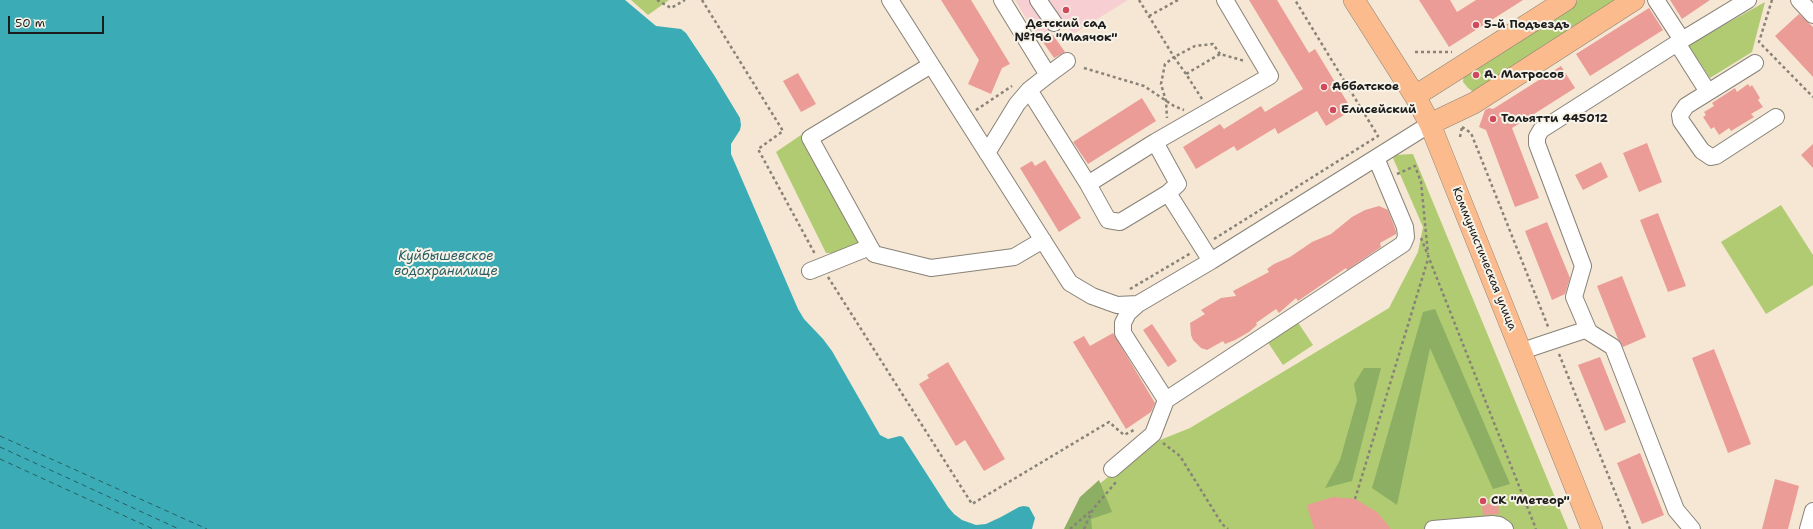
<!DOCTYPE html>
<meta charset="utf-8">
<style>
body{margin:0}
#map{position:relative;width:1813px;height:529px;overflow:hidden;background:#f5e7d3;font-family:"Shantell Sans",sans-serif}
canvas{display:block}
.scale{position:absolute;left:8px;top:16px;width:96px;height:18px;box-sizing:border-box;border:2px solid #1c1c1c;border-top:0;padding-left:5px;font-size:12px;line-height:14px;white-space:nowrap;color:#1c1c1c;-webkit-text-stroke:3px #f7f3e8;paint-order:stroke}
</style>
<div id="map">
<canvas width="1813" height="529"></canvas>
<div class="scale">50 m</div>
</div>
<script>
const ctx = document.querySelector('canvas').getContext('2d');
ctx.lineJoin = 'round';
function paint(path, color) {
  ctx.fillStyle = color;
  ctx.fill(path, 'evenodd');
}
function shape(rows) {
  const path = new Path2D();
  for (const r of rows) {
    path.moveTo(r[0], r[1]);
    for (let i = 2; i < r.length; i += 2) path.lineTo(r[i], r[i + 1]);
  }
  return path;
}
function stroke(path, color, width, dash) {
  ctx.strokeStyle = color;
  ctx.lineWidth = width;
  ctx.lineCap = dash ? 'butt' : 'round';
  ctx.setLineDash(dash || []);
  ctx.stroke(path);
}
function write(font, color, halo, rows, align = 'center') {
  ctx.font = font + ' "Shantell Sans",sans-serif';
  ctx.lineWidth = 4;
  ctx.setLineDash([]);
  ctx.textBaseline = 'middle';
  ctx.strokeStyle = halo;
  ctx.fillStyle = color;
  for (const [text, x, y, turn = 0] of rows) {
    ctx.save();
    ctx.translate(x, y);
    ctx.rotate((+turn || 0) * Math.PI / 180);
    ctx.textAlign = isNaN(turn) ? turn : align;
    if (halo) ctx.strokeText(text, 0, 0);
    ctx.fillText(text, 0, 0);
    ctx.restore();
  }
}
paint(shape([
 [1015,0,1128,0,1073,34,1064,21,1039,39]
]), '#f7cfd2');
paint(shape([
 [631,0,669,0,648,15],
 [1578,0,1622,0,1477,91,1472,91,1468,88,1463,82,1464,73],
 [1765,2,1752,52,1710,78,1688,45],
 [801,135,861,244,842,253,826,253,776,152],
 [1413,154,1568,529,1067,529,1084,496,1150,444,1190,428,1389,308,1418,252,1423,227,1393,158,1396,155],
 [1781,205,1813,255,1813,285,1766,314,1721,242],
 [1297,321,1313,345,1283,365,1267,341]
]), '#b0cb71');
paint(shape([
 [1435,309,1510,484,1493,489,1430,348,1397,505,1372,488,1423,312],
 [1364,368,1381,368,1352,481,1325,488,1340,460,1357,400,1354,384],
 [1099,480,1112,512,1091,519,1092,529,1064,529,1080,497]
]), '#8caf63');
paint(shape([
 [0,0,625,0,656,26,681,29,686,33,714,75,740,118,741,125,740,130,731,144,731,154,798,309,804,319,823,339,832,351,880,435,888,439,900,436,903,437,948,507,954,514,962,520,976,525,986,524,1001,517,1019,507,1024,506,1029,507,1035,518,1032,529,0,529]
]), '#3bacb6');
stroke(shape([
 [0,436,207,529],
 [0,447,179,529],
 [0,459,153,529]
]), '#2a5d61', 1, [5, 4]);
paint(shape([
 [941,0,971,0,1010,64,1002,68,991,94,968,84,979,60],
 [1249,0,1277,0,1309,53,1315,49,1352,110,1326,126,1317,111,1278,134,1275,128,1237,151,1234,146,1196,169,1183,147,1220,124,1224,129,1261,106,1265,112,1303,89],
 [1419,0,1450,0,1457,12,1476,0,1523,0,1449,47],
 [1670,0,1710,0,1682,19],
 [1649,8,1663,30,1590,76,1576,54],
 [1799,14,1813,27,1813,77,1775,36],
 [1053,35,1065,52,1054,58,1043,42],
 [1561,66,1575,88,1512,128,1539,198,1515,207,1486,130,1479,127,1485,110,1489,108,1493,109],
 [798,73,816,104,801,112,783,81],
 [1748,84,1750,87,1752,85,1760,98,1758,100,1763,107,1751,114,1754,117,1731,131,1729,128,1719,135,1714,127,1711,129,1703,117,1706,115,1704,112,1714,106,1712,103,1735,88,1737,92],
 [1142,98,1156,121,1088,164,1073,142],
 [1647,143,1662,182,1639,192,1623,153],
 [1813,144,1813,168,1801,155],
 [1045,160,1081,218,1059,232,1020,168,1032,161,1035,166],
 [1601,162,1608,177,1583,190,1575,175],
 [1379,206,1388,210,1396,231,1396,234,1380,243,1381,247,1347,270,1346,268,1298,301,1296,298,1279,313,1276,309,1256,323,1257,325,1249,332,1235,340,1225,344,1223,341,1207,350,1201,348,1193,340,1191,335,1190,323,1205,314,1201,310,1221,298,1236,296,1233,291,1269,272,1267,269,1274,264,1290,257,1312,242,1331,234,1352,217,1365,210],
 [1658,213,1686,286,1668,292,1640,220],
 [1547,222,1570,278,1565,294,1552,300,1525,231],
 [1622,276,1646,337,1623,347,1618,339,1597,286],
 [1152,324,1177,361,1168,367,1143,330],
 [1113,333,1155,403,1151,412,1126,429,1073,342,1084,336,1090,346],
 [1714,349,1751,444,1728,453,1692,358],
 [1600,357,1626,422,1605,431,1578,365],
 [948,362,1005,459,984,471,965,440,956,446,919,384,929,378,927,375],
 [1640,453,1664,515,1642,524,1617,463],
 [1775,479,1799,486,1788,529,1762,529],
 [1333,497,1355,499,1377,512,1391,529,1314,529,1307,505],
 [1498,503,1499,514,1483,515,1482,505]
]), '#eb9c96');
const minor = shape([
 [890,0,1070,283,1092,296,1117,305,1138,304,1211,261,1430,124],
 [1038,0,1054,23],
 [1656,0,1682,40,1748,0],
 [1799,0,1813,15],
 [1682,40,1541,130,1537,137,1537,144,1583,266,1574,297,1589,332,1613,347,1676,510,1692,529],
 [1677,43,1708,92],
 [1755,63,1686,106,1680,115,1681,121,1702,151,1711,157,1716,156,1776,117],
 [931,65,810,138,874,254,931,268,1014,257,1043,240],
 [1048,75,1067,61],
 [1029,90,1088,184],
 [1155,142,1088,184,1108,220,1120,222,1168,193],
 [987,153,1017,104,1029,90,1048,75,1002,0],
 [1211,261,1168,193,1178,184,1155,142,1270,76,1225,0],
 [810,271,870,247],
 [1522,351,1588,329],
 [1166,400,1403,244,1406,237,1405,227,1376,158],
 [1112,469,1153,434,1166,400,1123,333,1123,323,1128,313,1138,304],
 [1433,529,1492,524,1499,525,1505,529],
 [1808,529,1813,511]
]);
const major = shape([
 [1354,0,1415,96,1430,124,1592,529],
 [1415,96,1566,0],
 [1430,124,1474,103,1634,0]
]);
stroke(minor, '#888278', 18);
stroke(major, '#888278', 22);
stroke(shape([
 [657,0,671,8,685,0],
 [702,0,783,131,758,149,815,254],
 [1139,0,1174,57,1165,64,1161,84,1166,101,1167,118],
 [1772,0,1759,42,1813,97],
 [1149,16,1178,0],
 [1415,52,1452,52],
 [1084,68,1144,86,1174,106,1184,110],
 [1186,74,1174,57,1195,46,1213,44,1220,54],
 [1202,99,1186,74,1220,54,1245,61],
 [976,110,1012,86],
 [1462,127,1471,133,1549,329],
 [1460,137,1462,127],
 [1397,174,1415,166,1421,182,1428,254],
 [1421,238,1536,529],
 [1214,239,1378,136,1295,0],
 [828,277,972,504,1109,422,1124,435,1136,429],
 [1130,289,1191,253],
 [1559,354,1630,529],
 [1163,443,1180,456,1222,524,1228,529],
 [1355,499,1428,259],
 [1070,529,1092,510],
 [1084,529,1093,509,1116,482]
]), '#888278', 2.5, [3, 3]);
stroke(minor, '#fff', 16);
stroke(major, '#fbbb8c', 21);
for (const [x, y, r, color] of [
 [1066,10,4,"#d1495b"],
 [1476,25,4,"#d1495b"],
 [1476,75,4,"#d1495b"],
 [1324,87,4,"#d1495b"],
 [1333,110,4,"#d1495b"],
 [1493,119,4,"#d1495b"],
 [1483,501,4,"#d1495b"]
]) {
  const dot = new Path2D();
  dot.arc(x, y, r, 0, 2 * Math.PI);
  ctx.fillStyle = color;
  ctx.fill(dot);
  stroke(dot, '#f7f3e8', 1.5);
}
write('bold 12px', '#1c1c1c', '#f7f3e8', [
 ["Детский сад",1066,24,"center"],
 ["№196 \"Маячок\"",1066,38,"center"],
 ["5-й Подъездъ",1484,25],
 ["А. Матросов",1484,75],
 ["Аббатское",1332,87],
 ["Елисейский",1341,110],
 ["Тольятти 445012",1501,119],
 ["СК \"Метеор\"",1491,501]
], 'left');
write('12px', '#1c1c1c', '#f7f3e8', [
 ["Коммунистическая улица",1484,259,68]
]);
write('italic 13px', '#2a5d61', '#f7f3e8', [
 ["Куйбышевское",446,257],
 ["водохранилище",446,272]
]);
</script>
